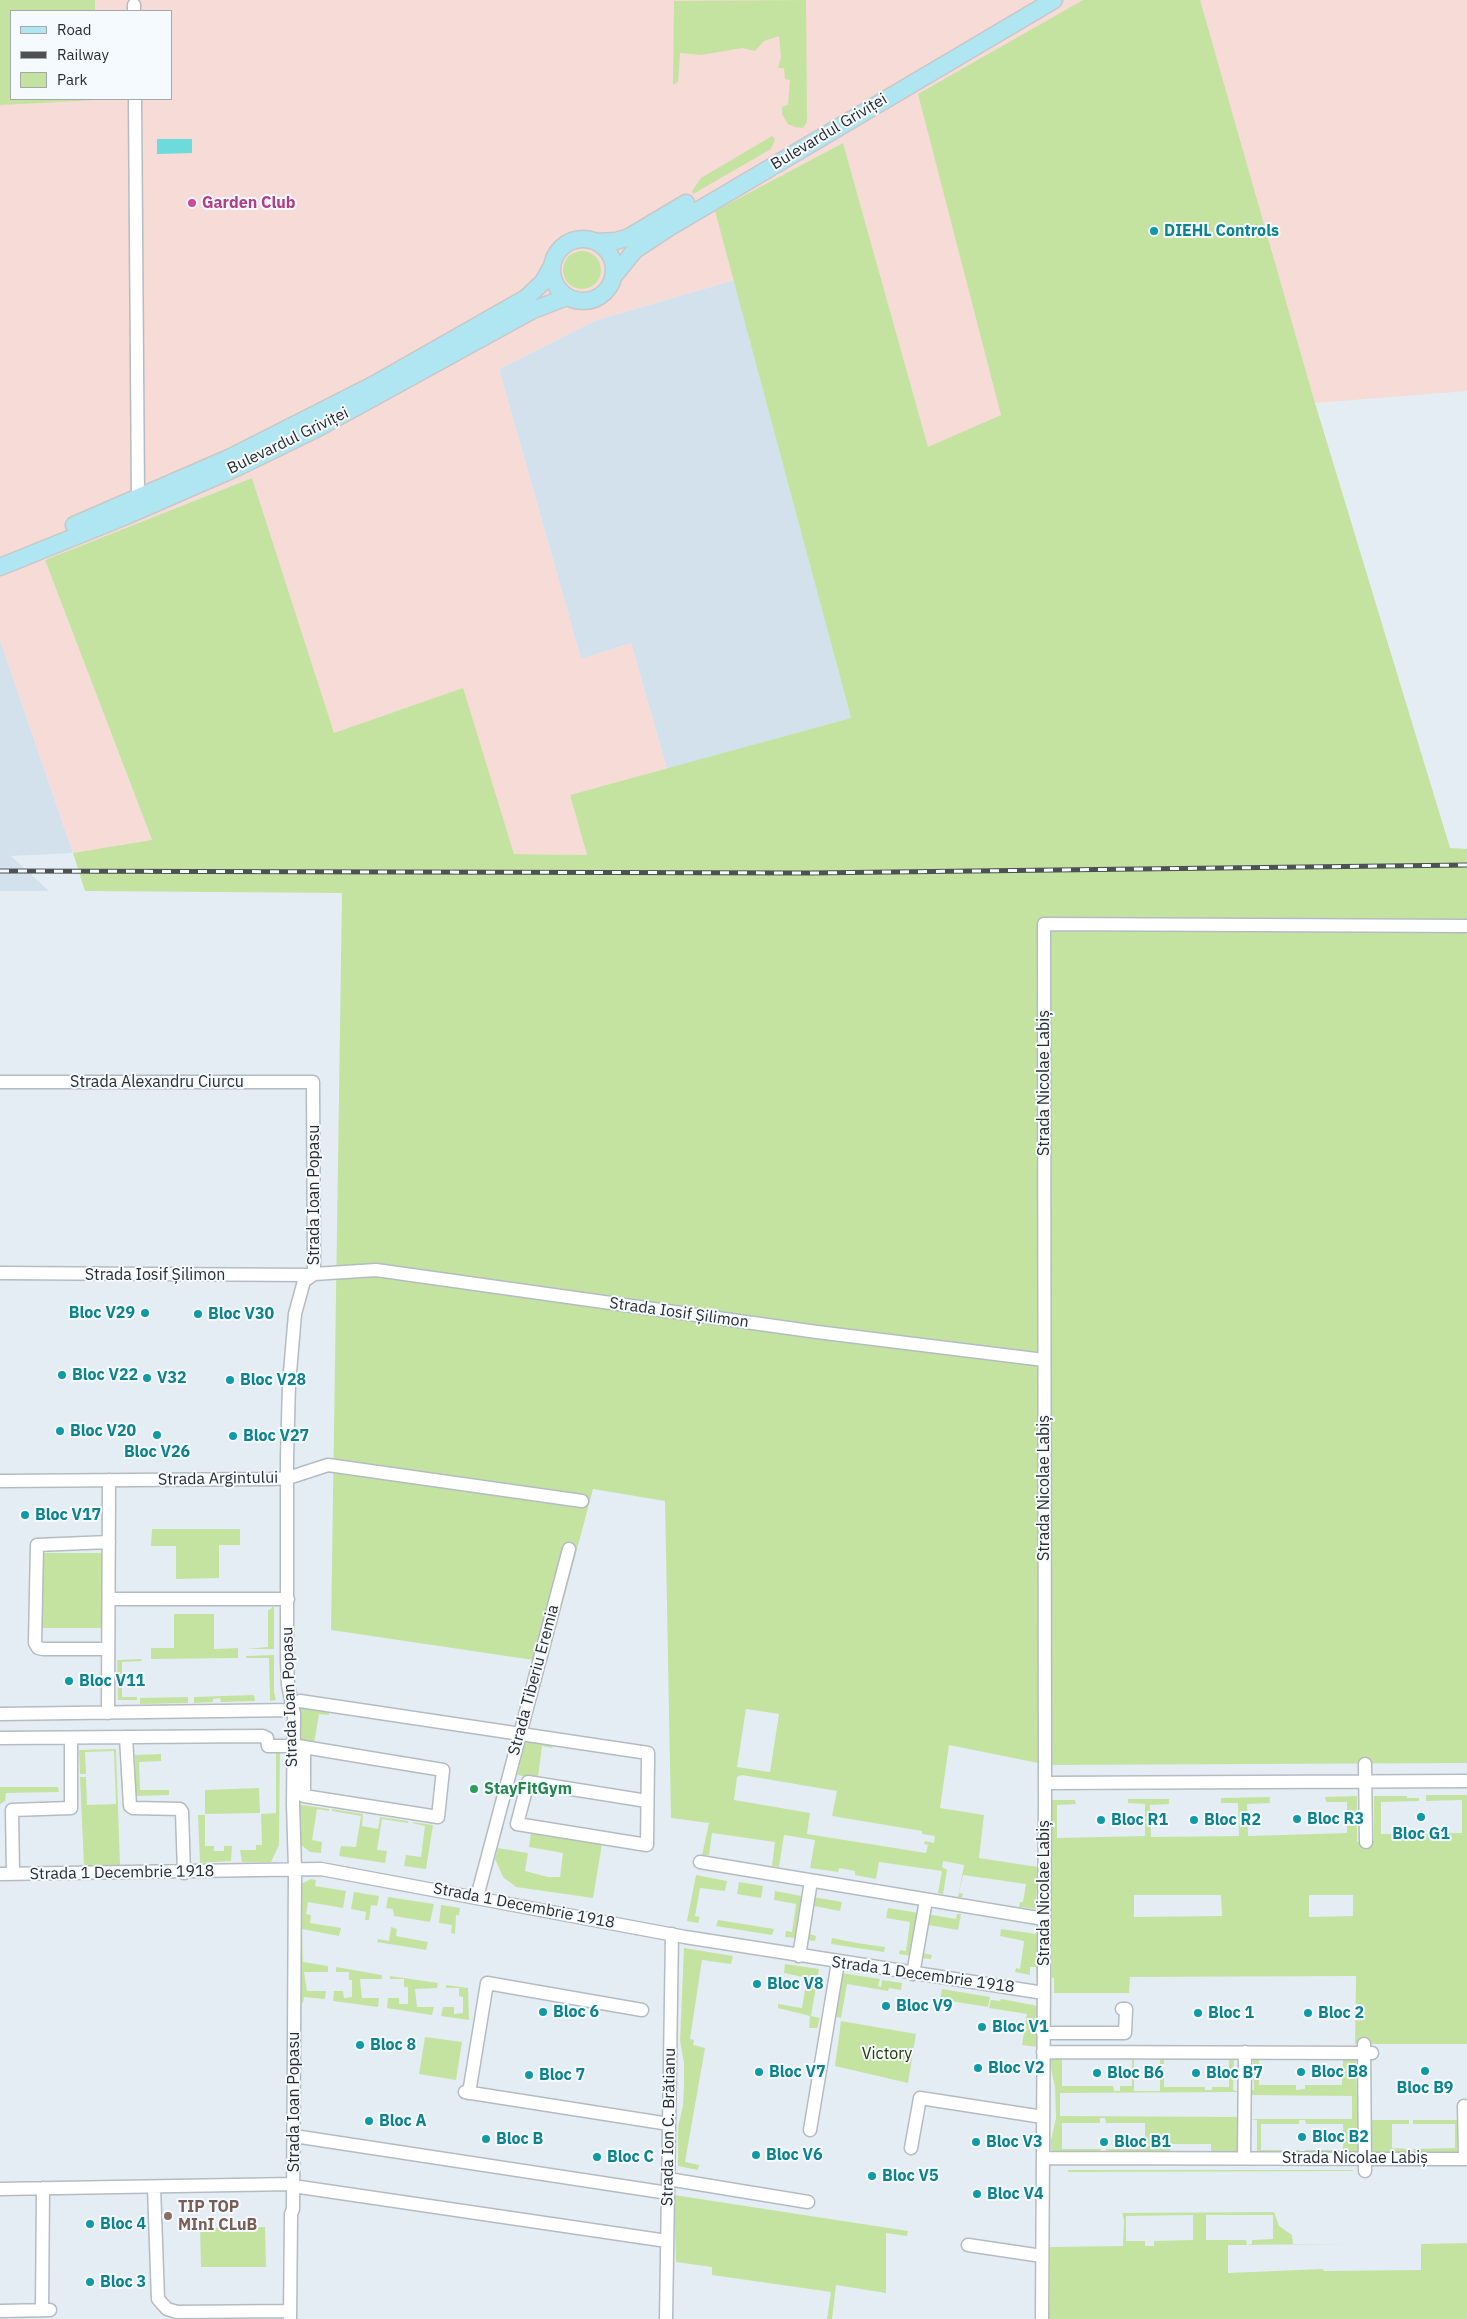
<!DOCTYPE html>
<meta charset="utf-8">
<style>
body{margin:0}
#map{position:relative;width:1467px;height:2319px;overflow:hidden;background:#e5edf4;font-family:"IBM Plex Sans",sans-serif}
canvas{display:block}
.legend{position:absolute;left:10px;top:10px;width:162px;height:90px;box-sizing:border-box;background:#f5fafe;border:1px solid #a4a8ab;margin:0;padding:6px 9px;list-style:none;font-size:15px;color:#2a2c2f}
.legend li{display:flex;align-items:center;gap:10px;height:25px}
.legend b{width:25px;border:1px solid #a4a8ab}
</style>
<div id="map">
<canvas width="1467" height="2319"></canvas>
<ul class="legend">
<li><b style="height:6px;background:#afe6f1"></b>Road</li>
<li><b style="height:6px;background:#4e5154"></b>Railway</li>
<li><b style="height:14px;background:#c4e3a1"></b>Park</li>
</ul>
</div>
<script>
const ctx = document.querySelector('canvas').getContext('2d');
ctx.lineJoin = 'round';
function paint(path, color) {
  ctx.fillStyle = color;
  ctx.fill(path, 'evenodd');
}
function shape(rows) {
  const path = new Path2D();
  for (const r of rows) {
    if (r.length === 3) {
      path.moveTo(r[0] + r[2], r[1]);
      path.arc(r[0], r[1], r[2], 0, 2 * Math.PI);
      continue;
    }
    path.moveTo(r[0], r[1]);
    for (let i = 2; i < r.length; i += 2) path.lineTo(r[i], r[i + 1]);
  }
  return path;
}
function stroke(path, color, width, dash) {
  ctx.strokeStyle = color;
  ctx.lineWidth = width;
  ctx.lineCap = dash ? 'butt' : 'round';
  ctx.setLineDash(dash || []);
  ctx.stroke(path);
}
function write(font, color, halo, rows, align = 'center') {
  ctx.font = font + ' "IBM Plex Sans",sans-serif';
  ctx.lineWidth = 4;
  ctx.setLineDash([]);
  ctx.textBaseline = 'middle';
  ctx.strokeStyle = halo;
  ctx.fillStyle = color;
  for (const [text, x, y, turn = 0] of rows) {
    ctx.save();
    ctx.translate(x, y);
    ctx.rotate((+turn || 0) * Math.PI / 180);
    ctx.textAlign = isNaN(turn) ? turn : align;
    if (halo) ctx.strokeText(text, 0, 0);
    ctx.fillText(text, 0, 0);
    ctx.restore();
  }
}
paint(shape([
 [734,280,851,718,667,769,631,643,581,659,499,369,594,321],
 [0,640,73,853,11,856,49,891,0,891]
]), '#d3e1ed');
paint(shape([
 [0,0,1467,0,1467,391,1315,403,1285,298,998,402,1001,415,928,448,843,143,716,211,734,280,594,321,499,369,581,659,631,643,667,769,570,795,587,855,514,854,462,689,334,734,252,478,45,560,152,841,73,853,0,640],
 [11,11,171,11,171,99,11,99]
]), '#f6dbd7');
paint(shape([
 [0,0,95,0,95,11,11,11,11,99,96,100,0,105],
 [806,0,807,122,803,128,795,127,788,124,782,114,782,107,788,105,790,80,785,79,784,68,778,68,781,57,779,36,764,41,755,51,742,48,701,55,680,53,678,82,673,85,674,1],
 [1083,0,1200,0,1315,403,1450,848,1467,849,1467,1763,1048,1765,949,1745,940,1808,984,1815,979,1858,1038,1867,1036,1909,1019,1907,1020,1902,1023,1902,1026,1884,963,1875,959,1893,963,1894,962,1897,958,1897,964,1865,943,1861,942,1867,947,1870,943,1894,938,1893,942,1871,879,1862,876,1879,855,1875,855,1871,839,1868,838,1872,810,1868,815,1840,784,1835,779,1867,772,1866,775,1842,712,1833,709,1855,702,1855,709,1823,671,1818,665,1501,593,1489,547,1662,331,1630,342,893,85,891,73,853,152,840,45,560,252,478,334,733,463,688,514,854,587,855,570,795,851,718,715,211,843,143,928,447,1001,415,918,94],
 [746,1709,779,1714,770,1772,737,1767],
 [742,1775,837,1791,832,1816,922,1831,922,1834,935,1836,934,1843,925,1841,924,1844,928,1845,926,1853,807,1834,810,1813,734,1800,737,1777],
 [772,136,775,139,771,149,693,194,692,191,701,178],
 [582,270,19],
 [152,1529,240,1529,240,1545,219,1545,219,1578,176,1579,176,1546,151,1546],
 [43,1553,106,1553,105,1628,42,1628],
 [272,1607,274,1607,274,1649,246,1649,268,1647,268,1610,271,1609],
 [174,1614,214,1614,214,1649,238,1648,238,1658,151,1659,151,1648,174,1648],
 [274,1655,274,1692,276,1700,270,1701,269,1658,246,1658,246,1656],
 [141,1659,142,1661,122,1662,122,1697,137,1697,137,1700,118,1700,117,1660],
 [254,1695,255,1701,221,1702,220,1698,213,1699,213,1702,194,1703,194,1697],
 [188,1697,188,1703,140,1704,140,1698],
 [300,1706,329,1710,329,1715,319,1714,314,1744,298,1740],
 [529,1740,553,1744,552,1748,542,1746,538,1777,552,1779,552,1781,517,1775,525,1744],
 [280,1745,279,1845,271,1862,242,1862,240,1850,256,1850,256,1845,262,1845,261,1814,276,1813,276,1747],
 [116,1749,120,1865,84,1866,80,1777,86,1777,87,1805,116,1804,114,1751,85,1752,86,1774,80,1774,79,1750],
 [161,1754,161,1761,139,1762,140,1790,169,1790,169,1795,136,1796,135,1755],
 [0,1787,58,1787,59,1792,6,1793,5,1801,0,1804],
 [259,1788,260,1813,205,1814,205,1790],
 [1426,1795,1467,1795,1467,2044,1355,2044,1356,1976,1130,1977,1129,1993,1054,1993,1054,1978,1052,1978,1051,1800,1075,1800,1076,1804,1057,1805,1057,1838,1145,1836,1145,1804,1128,1803,1128,1799,1169,1799,1169,1804,1150,1805,1151,1837,1239,1836,1238,1803,1221,1803,1221,1798,1270,1797,1270,1803,1247,1804,1248,1836,1347,1833,1347,1802,1326,1802,1325,1797,1357,1796,1357,1842,1374,1841,1374,1796,1407,1796,1407,1798,1419,1798,1419,1801,1381,1802,1381,1834,1462,1833,1462,1800,1426,1801],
 [1134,1895,1221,1895,1222,1916,1134,1917],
 [1309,1895,1353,1895,1353,1916,1309,1917],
 [296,1804,329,1809,329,1811,317,1809,312,1840,322,1842,321,1853,310,1852,300,1844],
 [332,1809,363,1814,362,1826,378,1829,380,1817,408,1821,408,1823,382,1819,377,1850,387,1851,385,1863,339,1856,341,1846,356,1847,361,1816,332,1811],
 [198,1815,205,1815,205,1846,214,1846,214,1851,224,1851,224,1846,232,1846,231,1861,200,1863],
 [413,1822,433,1825,426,1869,404,1866,406,1855,421,1857,425,1826,412,1823],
 [531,1833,602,1844,593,1898,516,1887,503,1877,495,1859,498,1848,528,1853,525,1871,548,1877,560,1877,563,1853,529,1847],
 [696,1875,727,1881,725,1891,700,1888,695,1916,700,1917,698,1923,687,1921],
 [311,1879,316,1880,315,1886,346,1891,343,1908,308,1902,306,1914,311,1915,310,1923,341,1928,339,1936,302,1929,303,1962,328,1966,328,1972,304,1972,307,1991,326,1991,325,1999,304,1997,303,2003,301,2002,300,1893,301,1884],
 [739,1882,763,1886,761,1898,737,1894],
 [775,1891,802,1896,796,1938,785,1937,786,1931,792,1932,796,1904,774,1900],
 [354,1892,379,1896,377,1906,371,1905,369,1920,365,1920,366,1912,351,1909],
 [388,1897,434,1904,430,1922,394,1916,393,1909,386,1908],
 [813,1897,842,1902,840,1911,814,1906,810,1934,816,1936,815,1941,805,1940],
 [441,1905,460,1908,459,1915,456,1915,455,1934,451,1933,452,1925,439,1923],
 [888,1908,919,1913,912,1956,899,1954,900,1950,906,1951,910,1922,886,1918],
 [927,1914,956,1919,957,1914,961,1914,958,1930,928,1925,923,1953,932,1955,931,1959,920,1958],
 [718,1920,743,1924,774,1929,772,1935,716,1926],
 [1036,1924,1037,1927,1037,1982,1036,1967,1030,1967,1030,1975,1015,1972,1016,1968,1020,1969,1024,1941,1000,1936,1001,1929,1036,1934],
 [391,1927,397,1929,396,1936,428,1942,426,1950,377,1942,378,1939,389,1941],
 [832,1938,857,1943,885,1947,884,1952,831,1944],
 [684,1948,733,1956,731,1964,702,1960,690,2039,694,2040,693,2045,705,2048,685,2162,699,2165,698,2170,678,2166,678,2127,683,2106,684,2085,684,2063,680,2041],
 [785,1964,819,1969,811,2016,820,2018,817,2028,809,2028,810,2016,778,2008,778,2004,802,2008,807,1978,784,1973],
 [336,1967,382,1975,382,1979,360,1979,362,1998,379,1998,378,2007,333,2001,334,1991,343,1991,344,1998,352,1997,352,1980,349,1980,349,1972,336,1972],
 [841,1973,880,1979,878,1986,881,1987,882,1980,902,1983,901,1990,889,1988,888,1991,847,1984,841,2018,833,2016],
 [390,1976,438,1983,437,1988,415,1989,417,2007,434,2007,432,2015,387,2008,388,1998,399,1998,399,2004,408,2004,408,1987,404,1987,404,1979,390,1979],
 [446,1985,468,1988,469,2020,441,2016,443,2007,454,2007,454,2014,463,2013,463,1997,459,1996,459,1988,446,1988],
 [942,1989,990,1997,988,2007,944,2000,942,2006,939,2006],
 [1001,1999,1038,2006,1038,2047,1022,2045,1027,2014,989,2008,991,2000,1000,2001],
 [841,2021,916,2034,908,2083,835,2066],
 [425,2037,462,2042,456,2080,419,2074],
 [1051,2056,1113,2056,1113,2059,1062,2059,1062,2086,1113,2086,1114,2091,1120,2091,1120,2086,1132,2086,1132,2060,1119,2059,1119,2056,1134,2056,1134,2091,1160,2091,1160,2056,1205,2056,1205,2060,1164,2060,1164,2087,1205,2087,1205,2090,1212,2090,1212,2087,1229,2087,1229,2060,1210,2060,1211,2056,1234,2056,1233,2090,1240,2092,1060,2093,1060,2116,1240,2117,1240,2153,1211,2153,1211,2144,1170,2144,1170,2152,1106,2153,1106,2149,1145,2149,1145,2123,1106,2123,1105,2118,1100,2118,1100,2123,1062,2123,1062,2149,1101,2149,1101,2153,1053,2152,1051,2149,1051,2140,1056,2118,1055,2087,1051,2069],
 [1253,2056,1259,2059,1259,2085,1296,2085,1296,2090,1305,2089,1305,2085,1342,2085,1343,2059,1303,2059,1356,2056,1358,2153,1305,2153,1305,2150,1343,2150,1343,2124,1306,2124,1305,2120,1299,2120,1299,2124,1261,2124,1261,2150,1299,2150,1299,2153,1257,2153,1257,2120,1248,2119,1352,2119,1352,2096,1248,2095,1249,2090,1254,2090],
 [1370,2120,1409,2120,1409,2124,1392,2124,1392,2148,1410,2149,1409,2153,1370,2153],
 [1413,2120,1457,2120,1457,2153,1413,2153,1413,2149,1455,2148,1455,2124,1413,2124],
 [1068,2170,1353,2170,1353,2171,1068,2172],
 [674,2195,908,2231,907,2236,886,2233,886,2293,836,2285,832,2319,827,2319,831,2292,712,2275,712,2267,676,2262],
 [1274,2212,1279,2226,1292,2235,1293,2244,1350,2244,1228,2245,1228,2273,1323,2269,1324,2271,1421,2270,1421,2244,1467,2243,1467,2319,1049,2319,1050,2247,1123,2246,1124,2220,1122,2213],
 [1193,2215,1193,2240,1154,2241,1154,2246,1145,2246,1145,2241,1126,2241,1126,2216],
 [1206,2215,1273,2215,1273,2239,1252,2240,1252,2244,1247,2245,1246,2240,1206,2240],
 [265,2227,266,2267,201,2267,200,2228]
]), '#c4e3a1');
paint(shape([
 [157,139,192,139,192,153,157,154]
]), '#6ddadc');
const minor = shape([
 [134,5,134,11],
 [135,99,138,498],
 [0,1082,313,1082,314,1274,304,1281,295,1314,289,1384,287,1458,287,1661,288,1685,294,1714,293,1804,295,1869,293,2209,291,2214,290,2319],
 [0,1273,309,1275],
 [314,1274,376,1270,817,1332,1044,1360],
 [0,1481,270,1479,288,1478,328,1465,582,1501],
 [109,1599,288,1599],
 [108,1649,43,1649,38,1648,35,1643,37,1545,109,1542],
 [300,1701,648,1753,648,1759,647,1845,517,1824,528,1782,647,1801],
 [108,1713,109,1480],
 [0,1714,292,1710],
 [126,1737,130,1806,133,1808,180,1809,182,1812,184,1873],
 [0,1738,263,1736,267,1738,268,1746,298,1746,364,1757,443,1770,438,1817,304,1796,304,1747],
 [1365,1764,1366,1842],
 [1045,1783,1467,1781],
 [700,1862,1044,1919],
 [0,1874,321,1869,685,1937,1044,1993],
 [13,1874,12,1810,71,1808,71,1738],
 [477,1897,569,1549],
 [799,1956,811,1881],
 [913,1974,926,1900],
 [1043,2033,1125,2033,1126,2009,1122,2009],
 [1364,2044,1365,2171],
 [1043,2052,1372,2053],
 [465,2092,669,2124],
 [469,2093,487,1983,642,2010],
 [1464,2106,1465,2158],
 [810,2130,838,1962],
 [294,2136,668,2193],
 [911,2148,920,2098,1043,2117],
 [1043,2158,1467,2159],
 [1244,2158,1245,2052],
 [668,2179,808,2202],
 [293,2186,667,2241],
 [154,2187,158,2299,167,2309,177,2312,290,2311],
 [0,2189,293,2184],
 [968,2245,1042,2256],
 [42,2310,43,2188],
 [0,2311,50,2310],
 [666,2319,672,1934],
 [1042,2319,1045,1800,1044,924,1467,926]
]);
const major = shape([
 [583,270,31],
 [596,242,616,241,629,237,686,203],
 [613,277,635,250,670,227,1054,0],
 [74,525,231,457,373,385,526,298,543,282,552,266],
 [0,567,126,516,236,468,318,428,533,310,567,297]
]);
stroke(minor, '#b4bcc2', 15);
stroke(major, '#c8c8c9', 19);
stroke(minor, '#fff', 12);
stroke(major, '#afe6f1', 16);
const rail = shape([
 [0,871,809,873,1467,865]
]);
stroke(rail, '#4e5154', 5);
stroke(rail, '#f5fafe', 3, [9]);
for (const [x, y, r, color] of [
 [192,203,5,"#d1479c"],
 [1154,231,5,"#0f9aa8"],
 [145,1313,5,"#0f9aa8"],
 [198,1314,5,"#0f9aa8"],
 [62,1375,5,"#0f9aa8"],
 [147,1378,5,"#0f9aa8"],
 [230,1380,5,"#0f9aa8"],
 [60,1431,5,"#0f9aa8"],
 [157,1435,5,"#0f9aa8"],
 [233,1436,5,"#0f9aa8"],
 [25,1515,5,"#0f9aa8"],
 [69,1681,5,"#0f9aa8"],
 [474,1789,5,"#2e9e5b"],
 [1421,1817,5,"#0f9aa8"],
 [1297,1819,5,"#0f9aa8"],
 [1101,1820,5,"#0f9aa8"],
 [1194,1820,5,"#0f9aa8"],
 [757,1984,5,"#0f9aa8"],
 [886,2006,5,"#0f9aa8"],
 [543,2012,5,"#0f9aa8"],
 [1198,2013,5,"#0f9aa8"],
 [1308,2013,5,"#0f9aa8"],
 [982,2027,5,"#0f9aa8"],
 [360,2045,5,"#0f9aa8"],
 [978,2068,5,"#0f9aa8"],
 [1425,2071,5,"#0f9aa8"],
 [759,2072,5,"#0f9aa8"],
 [1301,2072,5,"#0f9aa8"],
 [1097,2073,5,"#0f9aa8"],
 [1196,2073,5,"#0f9aa8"],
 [529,2075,5,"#0f9aa8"],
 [369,2121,5,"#0f9aa8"],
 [1302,2137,5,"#0f9aa8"],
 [486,2139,5,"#0f9aa8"],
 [976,2142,5,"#0f9aa8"],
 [1104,2142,5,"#0f9aa8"],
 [756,2155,5,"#0f9aa8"],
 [597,2157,5,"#0f9aa8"],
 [872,2176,5,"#0f9aa8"],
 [977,2194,5,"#0f9aa8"],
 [168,2216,5,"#8d6e63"],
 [90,2224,5,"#0f9aa8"],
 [90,2282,5,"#0f9aa8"]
]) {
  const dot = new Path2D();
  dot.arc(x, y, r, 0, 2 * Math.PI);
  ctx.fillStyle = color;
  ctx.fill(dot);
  stroke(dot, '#f5fafe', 2);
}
write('16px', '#2a2c2f', '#f5fafe', [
 ["Bulevardul Griviței",829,132,-31],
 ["Bulevardul Griviței",288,441,-26],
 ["Strada Alexandru Ciurcu",157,1082],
 ["Strada Nicolae Labiș",1044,1083,-90],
 ["Strada Ioan Popasu",314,1195,-90],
 ["Strada Iosif Șilimon",155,1275],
 ["Strada Iosif Șilimon",679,1313,8],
 ["Strada Argintului",218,1479,-1],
 ["Strada Nicolae Labiș",1044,1488,-90],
 ["Strada Tiberiu Eremia",534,1680,-75],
 ["Strada Ioan Popasu",290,1697,-92],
 ["Strada 1 Decembrie 1918",122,1873,-1],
 ["Strada Nicolae Labiș",1044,1893,-90],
 ["Strada 1 Decembrie 1918",524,1906,11],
 ["Strada 1 Decembrie 1918",923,1975,8],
 ["Strada Ioan Popasu",294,2102,-90],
 ["Strada Ion C. Brătianu",669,2127,-89],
 ["Strada Nicolae Labiș",1355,2158]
]);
write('bold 16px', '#b23c85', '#f5fafe', [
 ["Garden Club",202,203]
], 'left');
write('bold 16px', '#0d838f', '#f5fafe', [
 ["DIEHL Controls",1164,231],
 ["Bloc V29",135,1313,"right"],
 ["Bloc V30",208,1314],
 ["Bloc V22",72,1375],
 ["V32",157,1378],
 ["Bloc V28",240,1380],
 ["Bloc V20",70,1431],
 ["Bloc V27",243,1436],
 ["Bloc V26",157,1452,"center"],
 ["Bloc V17",35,1515],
 ["Bloc V11",79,1681],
 ["Bloc R3",1307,1819],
 ["Bloc R1",1111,1820],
 ["Bloc R2",1204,1820],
 ["Bloc G1",1421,1834,"center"],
 ["Bloc V8",767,1984],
 ["Bloc V9",896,2006],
 ["Bloc 6",553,2012],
 ["Bloc 1",1208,2013],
 ["Bloc 2",1318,2013],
 ["Bloc V1",992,2027],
 ["Bloc 8",370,2045],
 ["Bloc V2",988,2068],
 ["Bloc V7",769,2072],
 ["Bloc B8",1311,2072],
 ["Bloc B6",1107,2073],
 ["Bloc B7",1206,2073],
 ["Bloc 7",539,2075],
 ["Bloc B9",1425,2088,"center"],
 ["Bloc A",379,2121],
 ["Bloc B2",1312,2137],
 ["Bloc B",496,2139],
 ["Bloc V3",986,2142],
 ["Bloc B1",1114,2142],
 ["Bloc V6",766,2155],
 ["Bloc C",607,2157],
 ["Bloc V5",882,2176],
 ["Bloc V4",987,2194],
 ["Bloc 4",100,2224],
 ["Bloc 3",100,2282]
], 'left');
write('bold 16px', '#27864d', '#f5fafe', [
 ["StayFitGym",484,1789]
], 'left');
write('16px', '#263a06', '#f5fafe', [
 ["Victory",887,2054]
]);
write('bold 16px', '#785e54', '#f5fafe', [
 ["TIP TOP",178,2207],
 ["MInI CLuB",178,2225]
], 'left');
</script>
